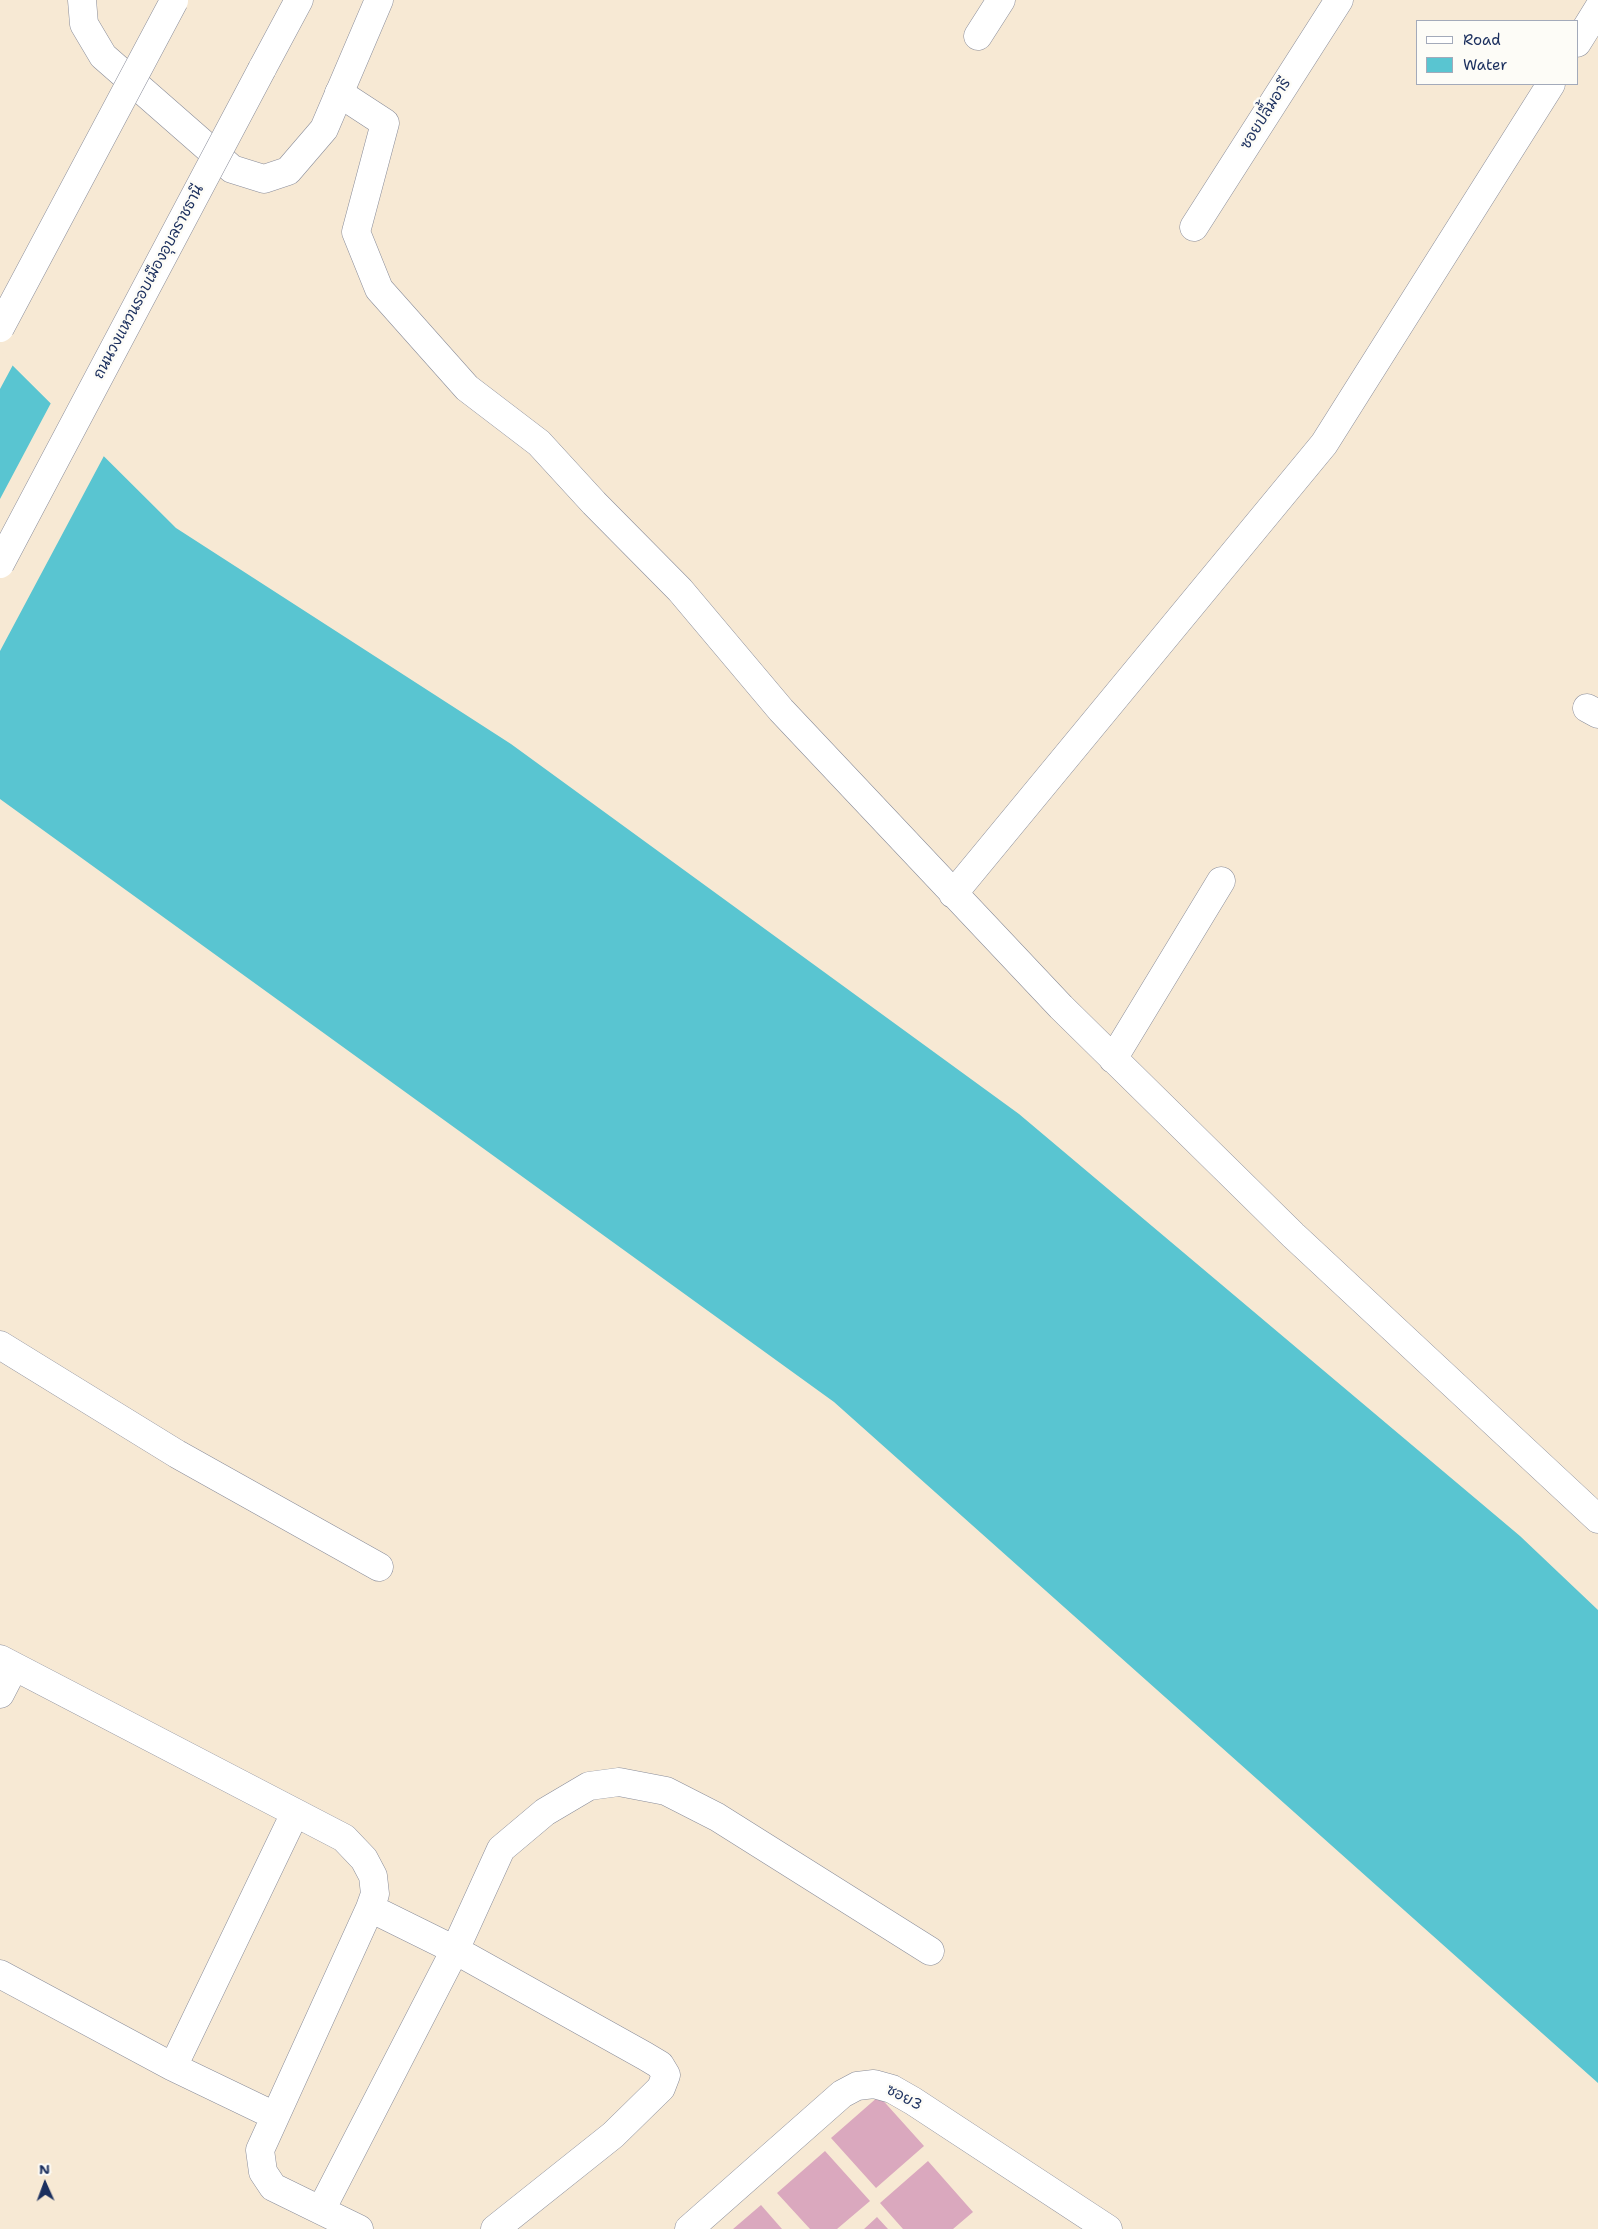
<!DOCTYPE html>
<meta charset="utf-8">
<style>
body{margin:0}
#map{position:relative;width:1598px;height:2229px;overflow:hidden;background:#f7e9d4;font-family:"Shantell Sans",sans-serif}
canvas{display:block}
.legend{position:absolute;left:1416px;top:20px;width:162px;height:65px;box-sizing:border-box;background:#fdfcf7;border:1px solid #a3aaba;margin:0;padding:6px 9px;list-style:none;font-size:15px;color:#1b2f5e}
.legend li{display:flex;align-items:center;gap:10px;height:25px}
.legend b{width:25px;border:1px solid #a3aaba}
.north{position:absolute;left:20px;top:2159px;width:50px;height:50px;-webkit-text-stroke:4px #fdfcf7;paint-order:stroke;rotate:358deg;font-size:14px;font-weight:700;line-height:20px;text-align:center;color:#1b2f5e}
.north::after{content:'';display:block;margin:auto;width:18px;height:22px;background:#1b2f5e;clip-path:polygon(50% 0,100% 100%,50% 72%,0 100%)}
</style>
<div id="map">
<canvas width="1598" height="2229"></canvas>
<ul class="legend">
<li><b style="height:6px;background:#fff"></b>Road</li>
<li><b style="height:14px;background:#59c5d1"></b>Water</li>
</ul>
<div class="north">N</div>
</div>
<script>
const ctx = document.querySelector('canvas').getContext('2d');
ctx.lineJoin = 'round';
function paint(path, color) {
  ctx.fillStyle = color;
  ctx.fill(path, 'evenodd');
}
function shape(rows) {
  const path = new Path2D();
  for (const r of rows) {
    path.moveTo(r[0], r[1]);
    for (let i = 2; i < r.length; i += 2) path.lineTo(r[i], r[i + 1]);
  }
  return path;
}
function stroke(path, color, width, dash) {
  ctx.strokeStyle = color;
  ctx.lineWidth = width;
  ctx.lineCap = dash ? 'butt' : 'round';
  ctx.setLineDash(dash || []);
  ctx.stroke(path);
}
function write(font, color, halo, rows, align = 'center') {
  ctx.font = font + ' "Shantell Sans","Playpen Sans Thai",sans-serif';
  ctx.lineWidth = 5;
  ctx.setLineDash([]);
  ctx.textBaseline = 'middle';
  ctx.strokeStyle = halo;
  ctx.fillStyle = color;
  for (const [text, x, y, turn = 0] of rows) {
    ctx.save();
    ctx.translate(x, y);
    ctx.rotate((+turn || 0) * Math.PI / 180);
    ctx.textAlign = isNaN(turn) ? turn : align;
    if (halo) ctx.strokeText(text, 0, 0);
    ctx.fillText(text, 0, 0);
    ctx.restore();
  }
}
paint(shape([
 [0,353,176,528,511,744,1019,1114,1520,1536,1598,1610,1598,2083,834,1402,0,799]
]), '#59c5d1');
paint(shape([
 [0,351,14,363,0,389],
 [52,401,105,454,0,651,0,499]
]), '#f7e9d4');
paint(shape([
 [879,2096,924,2146,876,2188,831,2138],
 [825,2151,870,2201,837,2229,810,2229,777,2193],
 [928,2161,973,2212,953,2229,903,2229,880,2203],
 [761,2205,782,2229,733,2229],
 [877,2217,888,2229,864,2229]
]), '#daa8be');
const minor = shape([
 [978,36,1001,0],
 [1577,43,1598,9],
 [339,93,385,123,356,232,379,289,467,388,539,443,594,503,680,590,781,710,1061,1007,1293,1235,1598,1519],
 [1194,227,1339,0],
 [1587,708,1598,714],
 [953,894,1324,444,1551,84],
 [1113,1059,1221,881],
 [0,1345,177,1454,379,1567],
 [0,1659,344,1838,364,1859,373,1876,375,1894,370,1908,260,2150,263,2172,273,2187,359,2229],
 [0,1694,14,1667],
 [370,1908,455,1950,645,2056,660,2065,666,2075,661,2088,613,2135,495,2229],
 [0,1974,173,2067,275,2116],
 [173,2067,295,1813],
 [321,2210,455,1950,501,1849,545,1812,589,1786,619,1782,666,1791,717,1817,930,1951],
 [689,2229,842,2094,857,2086,874,2084,892,2089,913,2101,1108,2229]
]);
const major = shape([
 [82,0,84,24,103,56,232,169,264,179,288,171,324,129,379,0]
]);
const highway = shape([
 [262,69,299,0]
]);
stroke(minor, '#898c99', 29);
stroke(major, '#898c99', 29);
stroke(highway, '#898c99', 29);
stroke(minor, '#fff', 28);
stroke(major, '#fff', 28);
stroke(highway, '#fff', 28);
const highwayBridge = shape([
 [0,328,174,1],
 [0,564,262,69]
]);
stroke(highwayBridge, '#898c99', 29, []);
stroke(highwayBridge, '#fff', 28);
write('15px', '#1b2f5e', '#fdfcf7', [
 ["ซอยปลื้มอารี",1266,114,-58],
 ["ถนนวงแหวนรอบเมืองอุบลราชธานี",149,282,-62],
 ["ซอย3",904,2098,28]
]);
</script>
